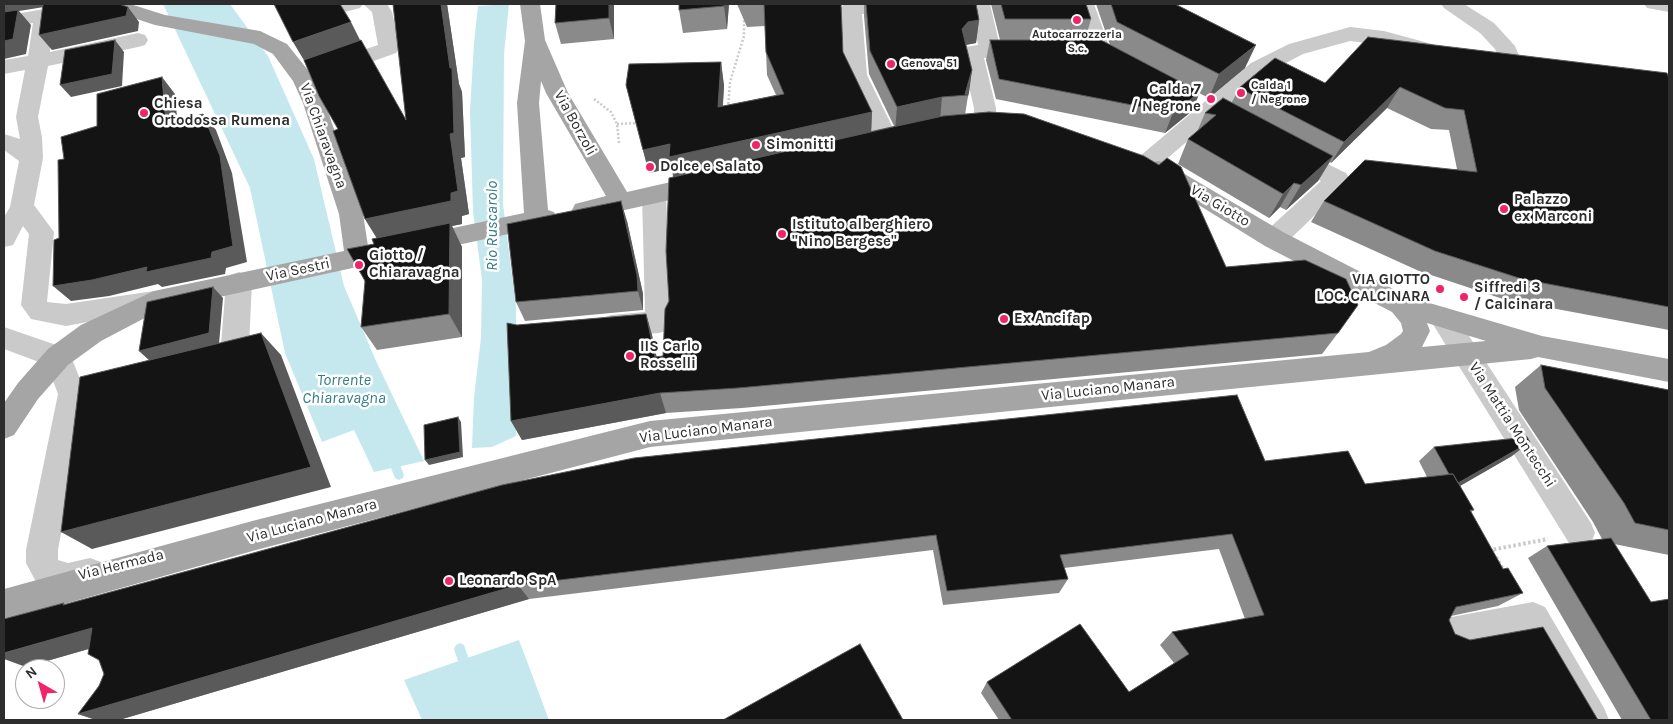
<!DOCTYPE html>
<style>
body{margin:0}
#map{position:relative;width:1673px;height:724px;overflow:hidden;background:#fff;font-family:Karla,sans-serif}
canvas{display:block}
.frame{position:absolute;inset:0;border:5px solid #2d2d2d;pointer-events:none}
.north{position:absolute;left:15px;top:659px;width:50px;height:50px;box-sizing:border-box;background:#fff;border:1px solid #ababab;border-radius:50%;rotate:322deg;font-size:14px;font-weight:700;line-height:20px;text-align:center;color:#2d2d2d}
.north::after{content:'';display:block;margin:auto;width:18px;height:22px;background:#ef246a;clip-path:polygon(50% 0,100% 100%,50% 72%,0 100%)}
</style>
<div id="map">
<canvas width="1673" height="724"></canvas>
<div class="frame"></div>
<div class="north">N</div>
</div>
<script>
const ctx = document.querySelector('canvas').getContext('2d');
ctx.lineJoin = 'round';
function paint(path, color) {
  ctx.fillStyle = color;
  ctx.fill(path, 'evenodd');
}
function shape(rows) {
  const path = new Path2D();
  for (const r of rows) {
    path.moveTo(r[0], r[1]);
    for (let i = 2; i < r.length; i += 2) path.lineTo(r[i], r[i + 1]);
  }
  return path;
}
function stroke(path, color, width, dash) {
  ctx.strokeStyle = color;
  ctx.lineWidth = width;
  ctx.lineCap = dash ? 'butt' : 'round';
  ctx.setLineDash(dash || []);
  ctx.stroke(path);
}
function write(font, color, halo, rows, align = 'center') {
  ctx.font = font + ' Karla,sans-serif';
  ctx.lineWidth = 5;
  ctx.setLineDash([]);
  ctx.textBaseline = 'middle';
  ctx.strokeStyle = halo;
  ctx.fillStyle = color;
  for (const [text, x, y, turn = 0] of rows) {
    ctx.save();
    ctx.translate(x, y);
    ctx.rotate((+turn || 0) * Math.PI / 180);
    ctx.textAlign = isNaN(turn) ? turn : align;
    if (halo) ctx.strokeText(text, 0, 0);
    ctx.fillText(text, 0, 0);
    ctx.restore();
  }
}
paint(shape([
 [163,4,230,4,268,56,314,159,344,286,376,361,424,461,374,472,354,430,322,442,285,353,250,188],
 [509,4,504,54,503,204,516,307,516,436,492,447,472,448,474,397,481,338,482,280,473,211,470,111,474,43,478,6],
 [519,640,549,720,422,720,404,680]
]), '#c4e8ed');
paint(shape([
 [392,453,396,455,404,475,403,478,399,480,395,478,387,458,388,455,392,453],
 [460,643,464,645,473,672,471,676,467,678,463,676,454,649,456,645,460,643]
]), '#c4e8ed');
stroke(shape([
 [594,99,611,112,617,124,619,143],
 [728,108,730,82,744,36,744,19],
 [617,124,639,123]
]), '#cacaca', 2.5, [2, 2]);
stroke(shape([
 [1492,552,1491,550,1548,539],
 [1496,557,1505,573]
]), '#cacaca', 4, [2.5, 2.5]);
paint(shape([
 [330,4,387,4,392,12,400,48,396,53,343,72,335,74,327,72,324,67,327,62,378,45,372,12,363,4,360,8,306,22,299,20,296,16,299,12,330,4],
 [844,4,966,4,963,8,956,10,862,14,867,75,892,126,897,141,894,147,886,149,878,147,845,75,841,8,844,4],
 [970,4,990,4,1001,51,997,56,984,58,996,108,996,126,993,131,985,134,977,131,974,126,974,108,961,52,965,47,978,45,970,4],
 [1074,4,1094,4,1111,51,1107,56,1100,58,1093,56,1089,51,1074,4],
 [1441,4,1464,4,1494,23,1515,46,1524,67,1521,72,1513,74,1505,72,1495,49,1480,33,1444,8,1441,4],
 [1644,4,1669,4,1669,12,1647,8,1644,4],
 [44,9,51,11,54,15,50,52,138,33,145,35,148,40,145,45,138,47,48,66,38,117,42,137,43,158,34,205,54,232,47,302,66,304,154,291,163,294,167,301,163,308,66,326,31,319,21,305,29,234,23,226,13,245,4,247,4,217,10,207,19,161,4,150,4,134,20,139,16,117,25,70,4,74,4,60,28,56,33,23,4,28,4,16,44,9],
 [1350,27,1384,31,1432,44,1436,49,1432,54,1425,56,1383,45,1350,41,1303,54,1267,73,1156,168,1148,170,1140,168,1136,162,1140,156,1251,63,1289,44,1350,27],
 [1291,146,1346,173,1350,179,1346,185,1283,246,1274,248,1265,246,1262,239,1265,232,1321,181,1283,160,1279,154,1283,148,1291,146],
 [654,186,663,189,666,195,672,322,668,330,659,333,611,337,602,334,598,326,602,318,611,315,645,312,642,195,645,189,654,186],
 [239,272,248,275,252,282,249,345,241,361,233,366,210,372,200,369,196,361,200,353,221,345,226,282,230,275,239,272],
 [1443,307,1452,310,1591,523,1595,533,1591,543,1580,547,1569,543,1434,326,1430,318,1434,310,1443,307],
 [4,327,68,349,86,394,58,550,58,560,68,563,90,558,101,562,106,573,101,584,90,588,68,593,55,591,36,582,26,563,26,550,58,394,47,365,4,349,4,327],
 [1533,602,1545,607,1604,708,1609,720,1573,720,1525,636,1446,650,1434,646,1429,634,1434,622,1446,618,1533,602]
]), '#cacaca');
paint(shape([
 [100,4,130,4,165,15,260,31,287,44,311,74,325,103,363,214,368,246,524,213,517,103,525,41,520,4,540,4,545,40,568,93,627,192,706,174,714,177,718,183,714,189,706,192,584,219,575,216,572,210,575,204,606,196,546,93,541,81,539,103,548,210,554,212,557,218,554,224,160,310,101,341,68,365,38,399,14,435,4,439,4,403,18,383,48,349,81,325,154,291,344,251,339,214,303,103,293,81,273,54,254,44,155,25,103,8,100,4],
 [1158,161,1166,163,1283,232,1409,297,1542,336,1669,359,1669,382,1538,357,1531,359,650,447,256,550,4,621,4,589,256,520,650,421,1369,352,1386,345,1401,334,1403,331,1401,323,1392,312,1265,246,1150,175,1146,169,1150,163,1158,161],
 [1427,323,1486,341,1422,347,1430,331,1427,323]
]), '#a5a5a5');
paint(shape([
 [393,4,447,4,459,84,462,92,465,157,461,158,469,214,462,216,462,224,452,226,462,247,462,337,377,350,361,327,374,244,377,238,365,219,338,129,304,61,360,40,406,120],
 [556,4,614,4,614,39,561,44,555,23],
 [729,4,727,29,683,33,679,10],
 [737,4,842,4,841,6,843,52,872,112,871,131,894,126,869,74,864,16,864,4,976,4,979,20,976,43,966,45,972,70,965,115,1226,267,1338,333,1322,354,742,408,666,413,522,440,511,421,517,325,646,314,652,335,656,357,663,356,669,301,673,177,672,168,649,173,626,85,721,62,724,86,723,106,776,95,767,75,765,26,747,27],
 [991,4,1086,4,1091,19,1085,40,1110,45,1096,4,1175,4,1245,68,1209,98,1199,93,1192,111,1165,133,996,99,986,60,990,40,1000,40],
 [1669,78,1669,330,1503,299,1419,271,1311,222,1324,201,1457,169,1449,130,1431,129,1387,108,1331,163,1330,162,1318,181,1286,210,1280,207,1269,218,1178,164,1188,139,1197,132,1205,113,1232,102,1239,88,1325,83],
 [627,221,643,294,643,310,525,321,516,302],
 [1541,365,1669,390,1669,555,1614,544,1669,720,1622,720,1528,558,1547,546,1602,539,1593,522,1519,410,1515,387],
 [1434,447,1512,456,1460,486,1474,510,1471,512,1503,569,1523,593,1498,606,1451,616,1449,620,1455,634,1598,720,999,720,981,693,987,682,1129,692,1174,663,1160,645,1172,632,1245,619,1219,549,1064,568,1068,579,1059,593,943,605,933,550,529,599,119,720,96,720,78,714,99,686,104,674,99,660,89,649,26,667,67,604,1265,461,1365,484,1427,477,1419,461]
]), '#8a8a8a');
paint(shape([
 [4,4,41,4,44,7,19,11,31,25,26,54,4,59],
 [441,4,447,4,459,84,462,92,465,157,461,158,469,214,462,216,462,224,452,226,462,247,462,337,449,314,379,242,365,219,450,134,450,68],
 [609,4,614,4,614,39,609,18],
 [725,4,729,4,727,29,724,6],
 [128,7,139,22,138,31,52,50,39,35],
 [979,20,976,43,965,45,962,29,968,22],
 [351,22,364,48,308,67,293,42],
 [115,40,124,52,122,86,71,97,60,85],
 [1256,45,1245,68,1209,98,1219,74],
 [721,62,724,86,721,130,718,107],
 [972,70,969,93,967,100,968,95,965,95],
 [162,77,175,94,179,141,166,124],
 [1400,87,1387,108,1331,163,1344,142],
 [1200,92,1192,111,1165,133,1173,113],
 [942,97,940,120,895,130,897,107],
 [872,112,871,136,674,180,672,168,649,173,643,150,670,144],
 [203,114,216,130,232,173,247,262,226,268,225,274,162,287,158,284,109,296,71,301,53,286],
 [1333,156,1318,181,1286,210,1301,185],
 [1294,183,1280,207,1269,218,1283,194],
 [621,201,627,221,643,294,643,310,638,291],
 [213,287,223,298,219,344,151,362,139,351],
 [646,314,652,335,661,377,655,357],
 [261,333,281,355,331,487,92,549,61,532],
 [660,393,666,413,522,440,511,421],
 [458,417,461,422,463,457,429,465,425,460],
 [1530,442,1512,456,1439,498,1455,485],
 [518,585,529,599,119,720,96,720,78,714],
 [92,628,119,640,26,667,4,659,4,653]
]), '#5a5a5a');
const building = shape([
 [43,4,119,4,128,7,126,16,39,35,43,4],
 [274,4,340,4,351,22,293,42,274,4],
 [393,4,441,4,450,68,452,68,454,133,450,134,458,191,451,193,451,201,365,219,333,131,338,129,319,96,304,60,361,40,406,120,393,4],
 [556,4,609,4,609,18,555,23,556,4],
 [679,4,725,4,724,6,679,10,679,4],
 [764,4,841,4,843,52,872,112,669,157,670,144,643,150,626,85,629,64,721,62,718,107,784,94,766,52,764,4],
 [866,4,976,4,979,20,968,22,962,29,972,70,965,94,968,95,942,97,897,107,870,51,866,4],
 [1001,4,1086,4,1091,19,1005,19,1001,4],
 [1111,4,1175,4,1256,45,1219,74,1117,22,1111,4],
 [18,10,13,39,4,41,4,12,18,10],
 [1368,37,1667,73,1669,78,1669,307,1522,279,1435,251,1324,201,1365,160,1477,172,1464,110,1445,108,1400,87,1344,142,1239,88,1275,58,1325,83,1368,37],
 [115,40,112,74,60,85,65,50,115,40],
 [990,40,1101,40,1200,92,1173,113,999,79,990,40],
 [162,77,166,124,203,114,220,156,233,246,212,252,211,258,146,272,147,267,92,280,53,286,54,240,59,238,58,160,64,159,61,137,97,126,97,94,162,77],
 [1223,98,1333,156,1301,185,1294,183,1283,194,1188,139,1216,115,1205,113,1223,98],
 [989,112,1024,114,1144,156,1159,165,1167,158,1181,167,1226,267,1305,260,1346,279,1358,305,1338,333,738,388,660,393,511,421,507,323,517,325,646,314,655,357,663,356,665,309,669,301,666,251,669,178,888,128,943,116,989,112],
 [621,201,637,275,638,291,516,302,507,224,621,201],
 [450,223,449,314,361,327,365,281,347,249,374,244,372,239,450,223],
 [213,287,209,333,139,351,147,302,213,287],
 [261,333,311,467,61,532,80,377,261,333],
 [1541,365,1669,390,1669,530,1635,523,1624,503,1545,388,1541,365],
 [1237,395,1265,461,1348,451,1365,484,1453,474,1474,510,1470,510,1503,569,1508,568,1523,593,1456,607,1449,620,1455,634,1470,640,1543,627,1598,720,1012,720,987,682,1080,624,1129,692,1189,654,1172,632,1264,615,1232,534,1060,555,1068,579,947,591,936,535,518,585,78,714,99,686,104,674,99,660,88,654,92,628,4,653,4,619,64,603,63,605,502,485,634,458,1237,395],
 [458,417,460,452,425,460,424,425,458,417],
 [1527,437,1530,442,1458,483,1453,474,1449,474,1434,447,1527,437],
 [1611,538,1651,602,1669,599,1669,720,1651,720,1547,546,1611,538],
 [860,644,903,720,723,720,860,644]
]);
paint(building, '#141414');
stroke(building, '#5a5a5a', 1);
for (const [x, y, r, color] of [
 [1077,20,5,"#ef246a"],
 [891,64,5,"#ef246a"],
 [1241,93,5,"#ef246a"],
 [1211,99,5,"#ef246a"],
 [144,113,5,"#ef246a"],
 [756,145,5,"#ef246a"],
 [650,167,5,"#ef246a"],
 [1504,209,5,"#ef246a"],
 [782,234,5,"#ef246a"],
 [359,265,5,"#ef246a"],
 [1440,289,5,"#ef246a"],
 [1464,297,5,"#ef246a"],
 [1004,319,5,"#ef246a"],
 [630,356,5,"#ef246a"],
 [449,581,5,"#ef246a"]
]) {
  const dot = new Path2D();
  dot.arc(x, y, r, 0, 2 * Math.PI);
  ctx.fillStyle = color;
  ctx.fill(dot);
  stroke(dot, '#fff', 2);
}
write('bold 12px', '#2d2d2d', '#fff', [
 ["Autocarrozzeria",1077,35,"center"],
 ["S.c.",1077,49,"center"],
 ["Genova 51",901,64],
 ["Calda 1",1251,86],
 ["/ Negrone",1251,100]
], 'left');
write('bold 15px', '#2d2d2d', '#fff', [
 ["Calda 7",1201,90,"right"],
 ["/ Negrone",1201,107,"right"],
 ["Chiesa",154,104],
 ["Ortodossa Rumena",154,121],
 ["Simonitti",766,145],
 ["Dolce e Salato",660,167],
 ["Palazzo",1514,200],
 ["ex Marconi",1514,217],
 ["Istituto alberghiero",792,225],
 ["\"Nino Bergese\"",792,242],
 ["Giotto /",369,256],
 ["Chiaravagna",369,273],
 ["VIA GIOTTO",1430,280,"right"],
 ["LOC. CALCINARA",1430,297,"right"],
 ["Siffredi 3",1474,288],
 ["/ Calcinara",1474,305],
 ["Ex Ancifap",1014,319],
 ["IIS Carlo",640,347],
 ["Rosselli",640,364],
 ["Leonardo SpA",459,581]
], 'left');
write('15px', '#2d2d2d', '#fff', [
 ["Via Borzoli",575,123,61],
 ["Via Chiaravagna",323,136,70],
 ["Via Giotto",1220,206,31],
 ["Via Sestri",298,270,-12],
 ["Via Luciano Manara",1108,389,-6],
 ["Via Mattia Montecchi",1512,425,57],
 ["Via Luciano Manara",706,430,-7],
 ["Via Luciano Manara",312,521,-15],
 ["Via Hermada",121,565,-14]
]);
write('italic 16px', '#337c86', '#fff', [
 ["Rio Ruscarolo",492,226,-90],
 ["Torrente",344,380],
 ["Chiaravagna",344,398]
]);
</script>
